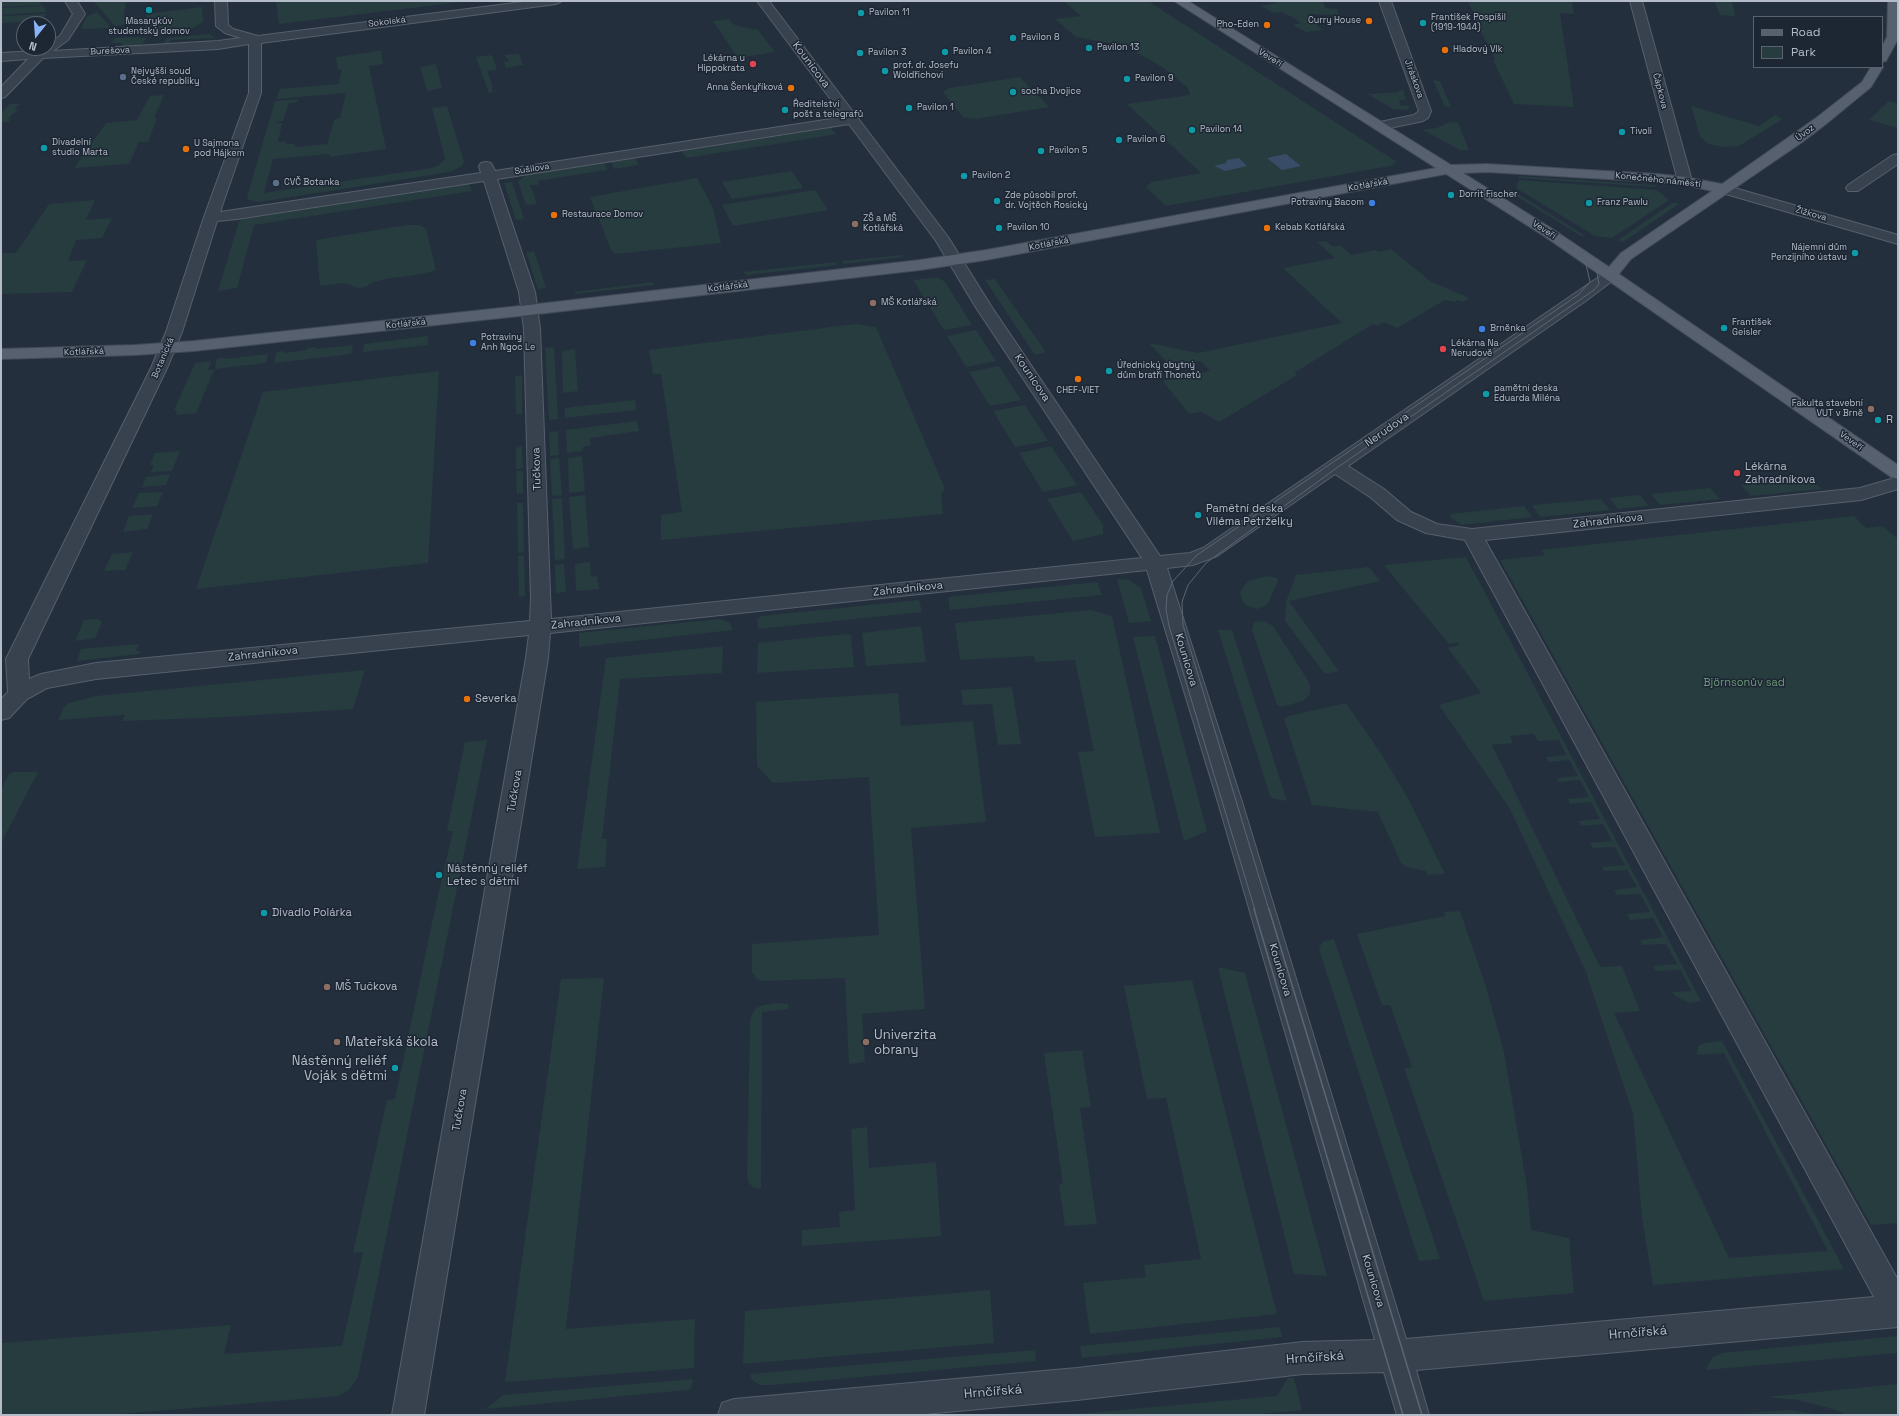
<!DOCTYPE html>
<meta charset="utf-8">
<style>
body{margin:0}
#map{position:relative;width:1899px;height:1416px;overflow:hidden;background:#242f3e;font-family:"Space Grotesk",sans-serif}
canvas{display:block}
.frame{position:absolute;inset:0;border:2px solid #b4bcc9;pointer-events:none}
.legend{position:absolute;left:1753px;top:16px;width:130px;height:52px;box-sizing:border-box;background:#1d2633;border:1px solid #59626f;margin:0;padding:5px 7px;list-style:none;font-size:12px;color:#b4bcc9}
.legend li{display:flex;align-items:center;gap:8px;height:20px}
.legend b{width:20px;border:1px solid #59626f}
.north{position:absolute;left:16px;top:16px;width:40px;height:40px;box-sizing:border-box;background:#1d2633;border:1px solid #59626f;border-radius:50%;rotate:197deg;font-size:11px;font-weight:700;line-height:16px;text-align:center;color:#b4bcc9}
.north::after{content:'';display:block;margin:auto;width:14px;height:18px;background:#8ab4f8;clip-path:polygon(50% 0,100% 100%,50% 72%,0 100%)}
</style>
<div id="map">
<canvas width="1899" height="1416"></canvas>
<div class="frame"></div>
<ul class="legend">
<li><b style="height:5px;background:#56606e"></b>Road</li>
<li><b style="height:11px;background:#263c3f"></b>Park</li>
</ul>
<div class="north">N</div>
</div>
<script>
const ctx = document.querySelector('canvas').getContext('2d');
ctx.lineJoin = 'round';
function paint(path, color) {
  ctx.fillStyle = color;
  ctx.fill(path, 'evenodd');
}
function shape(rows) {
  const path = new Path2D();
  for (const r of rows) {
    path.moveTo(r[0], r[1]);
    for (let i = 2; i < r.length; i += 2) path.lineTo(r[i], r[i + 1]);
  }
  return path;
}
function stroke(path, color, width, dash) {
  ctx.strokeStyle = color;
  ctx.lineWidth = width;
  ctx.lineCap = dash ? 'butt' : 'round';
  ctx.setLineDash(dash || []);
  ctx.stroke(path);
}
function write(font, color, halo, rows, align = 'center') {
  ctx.font = font + ' "Space Grotesk",sans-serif';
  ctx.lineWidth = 3;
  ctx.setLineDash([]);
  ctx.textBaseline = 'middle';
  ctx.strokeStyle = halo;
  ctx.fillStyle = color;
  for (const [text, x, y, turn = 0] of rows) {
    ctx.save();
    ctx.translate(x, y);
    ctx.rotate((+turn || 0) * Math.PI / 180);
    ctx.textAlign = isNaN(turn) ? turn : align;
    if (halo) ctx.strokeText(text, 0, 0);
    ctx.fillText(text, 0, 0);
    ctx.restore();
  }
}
paint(shape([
 [2,1,39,1,42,5,1,7],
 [95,1,126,1,124,16,135,15,135,23,115,26,94,2],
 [276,1,469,1,279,24],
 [1069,1,1148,1,1397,162,1392,163,1395,165,1166,206,1146,187,1152,182,1201,173,1127,104,1190,95,1188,88,1165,69,1126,46,1076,37,1055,19,1081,16,1065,2],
 [1273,1,1323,1,1325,8,1337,9,1339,15,1307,14,1322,30,1306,32,1293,25,1301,23,1292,17,1281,12,1274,13,1261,6,1276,3],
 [1468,1,1572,1,1574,14,1560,13,1574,107,1514,104,1493,60,1495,59,1473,16,1475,16],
 [1714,1,1732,1,1735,16,1720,15],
 [43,6,47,12,1,15,1,8],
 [202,7,203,22,188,31,160,34,149,32,145,28,147,14],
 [97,12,110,26,108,28,81,29,86,17],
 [46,14,40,21,1,23,1,16],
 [729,19,733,24,738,26,758,30,775,52,738,58,713,21],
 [209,34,216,38,171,40,167,45,162,45,167,38],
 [141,37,140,38,147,38,141,46,121,47,123,43,111,43,115,38],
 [378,51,381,51,383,64,369,66,386,149,330,157,329,154,273,159,264,193,432,168,439,165,445,159,432,108,447,106,464,162,462,166,450,172,260,202,248,200,247,197,275,101,298,99,297,102,289,103,283,121,277,122,277,123,282,123,278,142,286,141,286,144,294,144,296,147,327,144,334,120,340,118,346,93,276,99,280,89,339,84,342,69,338,70,336,57],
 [515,54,519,54,523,65,506,68,504,62,509,61,504,55],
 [490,55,493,57,497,70,487,71,492,83,492,91,496,91,489,93,476,57],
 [436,64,442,88,427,91,420,67],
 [1020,77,1049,107,976,119,967,118,963,117,943,92,949,88],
 [1433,80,1440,81,1451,107,1445,107],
 [1399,90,1403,90,1407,103,1405,100,1399,100,1401,106,1408,105,1409,108,1407,110,1393,109,1366,93,1372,94,1399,92],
 [164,95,154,118,157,118,148,142,139,142,129,164,74,168,106,123,137,120,150,96],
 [1889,101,1898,103,1898,128,1869,120],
 [10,104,20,104,15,109,18,109,8,119,11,119,9,122,1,122,1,113],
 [1691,106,1759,126,1775,115,1781,118,1781,120,1739,146,1724,147,1709,144,1700,137],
 [1449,122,1458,123,1469,150,1460,150,1423,130,1437,128],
 [831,128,836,134,814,138,686,158,682,151],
 [635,158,639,165,614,169,611,162],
 [604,163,607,170,537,181,539,182,538,185,530,185,537,204,526,205,518,181,526,175],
 [792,171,803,188,732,199,722,182],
 [1518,176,1655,185,1656,187,1519,178],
 [697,178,713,208,721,243,616,254,612,252,590,197],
 [1519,180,1657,190,1669,200,1612,238,1595,236,1516,188],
 [512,182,524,219,516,220,504,183],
 [469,184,472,191,254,225,237,288,218,291,239,221,243,219],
 [1510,189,1584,235,1581,236,1507,190],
 [815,190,828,210,733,226,722,205],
 [95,200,86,220,112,218,102,238,76,240,68,261,87,260,72,292,1,294,1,253,16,253,49,204],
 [1674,202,1679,204,1623,242,1618,240],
 [407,225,420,225,426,229,436,270,422,274,385,279,371,283,365,287,358,288,344,283,320,286,316,240],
 [1326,241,1332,246,1341,246,1351,255,1376,250,1378,252,1391,249,1430,281,1469,298,1463,302,1458,300,1455,302,1445,300,1397,328,1384,322,1377,326,1373,324,1294,373,1297,375,1219,422,1201,412,1189,414,1163,381,1210,371,1201,361,1171,367,1149,343,1198,353,1342,323,1283,268,1335,258,1317,242],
 [534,251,546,288,538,289,526,252],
 [903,255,904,257,843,264,842,261],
 [836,262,837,265,746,275,744,272],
 [929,278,939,278,945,282,972,325,944,330,913,280],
 [995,279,1003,291,1046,352,1035,355,985,280],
 [653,282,654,285,575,294,575,292],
 [855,324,876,327,945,489,941,494,943,514,661,540,661,515,682,512,661,374,653,374,649,350],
 [976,330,996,361,966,367,947,336],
 [428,336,428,345,363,352,364,344],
 [353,345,351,354,274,363,276,352,284,351,284,353,307,350,307,348,315,347,316,349],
 [554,347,558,419,549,420,545,348],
 [575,349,578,391,563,393,562,351],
 [268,354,266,363,215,369,217,358,225,358,225,359],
 [211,361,208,370,214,370,196,413,176,415,177,411,174,410,195,363],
 [999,366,1021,400,990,406,969,372],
 [439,371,428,563,196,589,263,392],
 [522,375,522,414,516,414,515,376],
 [635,400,636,410,565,418,565,408],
 [1025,405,1048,441,1015,447,993,411],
 [637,421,639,431,590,438,591,445,583,447,582,451,567,453,566,430],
 [558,431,559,455,550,456,549,432],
 [522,446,523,468,516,469,516,448],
 [1051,446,1077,485,1043,492,1019,453],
 [180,451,172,471,151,472,154,465,150,465,155,453],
 [582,456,585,491,569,493,568,458],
 [559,458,562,495,552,496,550,459],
 [523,471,523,493,517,494,516,471],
 [170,474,166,485,142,487,146,477],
 [1811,478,1822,489,1751,496,1741,485],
 [1710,488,1720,499,1660,505,1651,494],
 [163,492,157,506,132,508,139,493],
 [1081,492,1103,525,1103,534,1073,541,1047,499],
 [585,495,589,547,573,549,569,497],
 [1640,495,1649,506,1618,509,1609,498],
 [562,498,565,559,555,560,552,499],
 [1601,499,1610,510,1540,517,1532,505],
 [517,503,523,503,524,552,518,553],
 [1524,506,1532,517,1462,525,1450,517,1451,514],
 [153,514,147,529,123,532,129,516],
 [1854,516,1866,528,1882,526,1898,539,1898,1223,1871,1225,1500,560,1545,555,1541,550],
 [133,552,125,570,104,571,112,554],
 [524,555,525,596,519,597,518,556],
 [1466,557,1701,1001,1689,1003,1674,995,1672,992,1691,991,1681,970,1656,971,1653,966,1677,964,1666,944,1642,945,1640,940,1663,937,1653,918,1630,920,1627,914,1650,912,1640,894,1617,895,1614,890,1637,887,1627,870,1604,871,1602,867,1625,865,1615,847,1593,848,1590,843,1612,841,1603,824,1581,826,1579,821,1600,819,1591,802,1570,804,1568,799,1589,797,1580,780,1559,782,1557,778,1578,776,1569,760,1549,762,1546,757,1566,755,1559,740,1538,741,1534,734,1510,736,1513,743,1492,745,1600,967,1622,966,1640,1011,1614,1013,1729,1258,1828,1251,1724,1053,1697,1055,1698,1046,1705,1043,1722,1041,1844,1269,1653,1285,1642,1218,1633,1113,1586,972,1510,809,1439,705,1481,693,1448,648,1460,645,1457,642,1449,644,1384,565],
 [590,562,591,577,597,576,599,589,576,591,575,564],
 [564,564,566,592,556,593,555,565],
 [1369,567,1380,581,1289,601,1339,671,1325,674,1285,621,1286,602,1296,575],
 [1268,576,1277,578,1278,581,1267,605,1258,609,1247,606,1243,602,1240,592,1242,589,1248,581],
 [1117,579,1129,580,1141,588,1151,621,1129,623],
 [1097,582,1102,595,950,610,948,597],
 [919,600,922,612,758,629,757,619,762,616],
 [1091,610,1112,616,1160,833,1095,837,1078,752,1094,751,1075,660,1035,662,1034,656,960,660,955,623],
 [97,619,101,621,101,625,95,638,75,641,84,620],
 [720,619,730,623,733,630,579,647,579,633],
 [1265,621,1273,626,1307,679,1310,686,1310,694,1303,701,1282,707,1277,705,1252,630,1254,622],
 [921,626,926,662,866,666,862,633],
 [1218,630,1232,630,1287,801,1272,798,1270,796],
 [847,634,851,635,854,667,757,673,758,643],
 [1155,636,1207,831,1184,841,1133,637],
 [139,644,136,651,140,651,139,654,77,661,81,649],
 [723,646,722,673,620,679,602,839,607,839,605,867,577,869,606,658],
 [365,670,353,709,227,717,122,721,125,715,58,720,64,707,69,703,96,696],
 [1012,687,1021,744,998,745,992,704,963,705,961,690],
 [898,693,901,726,973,721,986,822,911,828,925,1009,862,1014,865,1062,849,1064,845,978,763,981,757,979,752,972,752,944,879,935,869,777,773,783,757,766,756,702],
 [1346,703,1382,755,1409,800,1445,874,1428,875,1426,871,1406,867,1401,863,1378,812,1312,805,1284,719,1288,716],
 [487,740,358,1377,350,1389,338,1396,107,1415,1,1415,1,1343,231,1325,224,1354,342,1346,363,1252,353,1253,387,1100,395,1099,438,895,453,831,447,831,465,742],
 [14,772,38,772,1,843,1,790,9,774],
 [1460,911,1486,987,1504,1052,1527,1187,1531,1230,1569,1238,1574,1293,1484,1301,1404,1068,1412,1067,1390,1005,1382,1005,1357,934,1445,916,1444,912],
 [1334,939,1440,1259,1419,1261,1319,949,1322,942],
 [1218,967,1245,973,1327,1276,1294,1274],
 [604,978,566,1329,695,1319,694,1368,505,1382,561,979],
 [1192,980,1277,1314,1090,1334,1083,1283,1146,1277,1144,1265,1201,1259,1166,1098,1147,1099,1124,986],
 [779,1003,788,1004,789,1009,762,1012,761,1189,754,1188,749,1183,747,1177,750,1022,752,1014,756,1008,763,1005],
 [1082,1050,1091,1107,1080,1108,1097,1224,1065,1226,1059,1185,1063,1184,1044,1053],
 [867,1127,869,1168,936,1162,941,1236,802,1246,802,1230,840,1227,839,1212,855,1210,851,1129],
 [990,1290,994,1343,743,1364,745,1311],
 [1280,1327,1282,1337,1082,1358,1080,1346],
 [1898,1336,1898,1353,1705,1370,1713,1357,1722,1353],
 [1035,1350,1036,1361,772,1385,760,1385,752,1380,750,1374],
 [1288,1378,1294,1378,1302,1410,1251,1415,1065,1415,1277,1396],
 [693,1379,691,1388,687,1390,486,1409,503,1395],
 [1898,1384,1898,1415,1846,1415,1833,1409,1798,1400,1766,1397],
 [1790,1410,1821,1415,1744,1413]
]), '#263c3f');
paint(shape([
 [1286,154,1301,166,1282,170,1267,158],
 [1239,158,1247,166,1225,171,1214,166,1226,163,1227,160]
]), '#394c67');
const minor = shape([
 [65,1,77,1,85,14,68,40,53,51,218,41,241,38,225,33,216,26,215,1,227,1,228,25,233,29,258,36,530,1,562,1,556,4,261,43,261,93,220,212,481,173,479,166,481,163,486,162,491,163,495,171,844,117,757,1,769,1,948,237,991,306,1160,556,1190,553,1203,548,1606,272,1611,270,1616,272,1619,275,1616,278,1587,300,1348,466,1384,489,1411,512,1437,524,1472,529,1860,488,1898,477,1898,489,1861,500,1485,540,1898,1280,1898,1327,1416,1370,1429,1415,1397,1415,1384,1372,1303,1374,1077,1400,914,1415,718,1415,722,1403,734,1399,1077,1368,1303,1342,1375,1340,1218,802,1147,570,550,633,548,658,424,1415,392,1415,526,658,529,635,96,679,47,688,27,699,9,718,1,720,1,699,8,692,6,659,151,368,166,332,204,217,249,93,249,44,218,49,43,58,5,97,1,98,1,87,28,59,1,61,1,53,36,51,41,48,48,48,48,43,60,36,73,14,65,1],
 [849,124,936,241,975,306,1142,558,551,619,540,329,535,292,497,179,849,124],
 [484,181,519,292,524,329,531,599,530,621,96,663,41,674,29,679,28,659,167,368,182,332,217,221,237,219,484,181],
 [1335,474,1370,497,1397,520,1426,533,1465,540,1874,1297,1406,1339,1242,802,1167,568,1193,565,1217,556,1335,474],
 [1379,1,1391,1,1431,111,1428,118,1423,121,1380,130,1375,129,1373,126,1375,123,1414,115,1419,111,1379,1],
 [1630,1,1642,1,1692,181,1690,184,1685,185,1680,184,1678,181,1630,1],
 [1898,154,1898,164,1858,191,1848,191,1846,188,1848,185,1893,155,1898,154],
 [1724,185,1898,235,1898,244,1719,192,1717,189,1719,186,1724,185]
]);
const major = shape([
 [1174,1,1188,1,1451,165,1487,164,1657,174,1685,177,1722,184,1816,118,1862,82,1871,67,1882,67,1882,65,1883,67,1871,87,1826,124,1801,143,1631,259,1619,274,1898,465,1898,479,1891,477,1544,236,1446,174,986,260,920,270,529,315,194,351,135,355,1,359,1,349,135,345,194,341,529,305,920,260,986,250,1436,168,1174,1],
 [1487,172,1657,182,1685,185,1712,191,1621,253,1609,267,1554,230,1463,173,1487,172],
 [1888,1,1898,1,1898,39,1886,61,1882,62,1882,47,1887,37,1888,1]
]);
stroke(minor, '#565f6c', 2);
stroke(major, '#414a57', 2);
paint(minor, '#38414e');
paint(major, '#56606e');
stroke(shape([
 [1177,1,1545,233,1582,259],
 [1595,268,1746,371,1898,478],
 [1828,421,1898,469],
 [1255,910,1169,626,1166,609,1167,595,1173,581,1197,555,1578,295,1590,282,1586,264,1578,256],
 [1269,910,1183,625,1182,602,1188,585,1206,563,1338,467,1594,290,1599,284,1597,272,1593,263,1584,254]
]), '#5a6575', 1);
stroke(shape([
 [1254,909,1403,1415],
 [1269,909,1422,1415]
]), '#5a6575', 1.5);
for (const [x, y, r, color] of [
 [149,10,4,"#0f9aa8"],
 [861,13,4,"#0f9aa8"],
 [1369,21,4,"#e8710a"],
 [1423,23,4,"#0f9aa8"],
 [1267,25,4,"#e8710a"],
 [1013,38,4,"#0f9aa8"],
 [1089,48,4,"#0f9aa8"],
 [1445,50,4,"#e8710a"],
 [945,52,4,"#0f9aa8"],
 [860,53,4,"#0f9aa8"],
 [753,64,4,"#e0444e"],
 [885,71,4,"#0f9aa8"],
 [123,77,4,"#5c6f8a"],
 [1127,79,4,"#0f9aa8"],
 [791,88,4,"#e8710a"],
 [1013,92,4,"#0f9aa8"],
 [909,108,4,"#0f9aa8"],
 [785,110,4,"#0f9aa8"],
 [1192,130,4,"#0f9aa8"],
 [1622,132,4,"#0f9aa8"],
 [1119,140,4,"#0f9aa8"],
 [44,148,4,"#0f9aa8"],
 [186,149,4,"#e8710a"],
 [1041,151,4,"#0f9aa8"],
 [964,176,4,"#0f9aa8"],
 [276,183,4,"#5c6f8a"],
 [1451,195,4,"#0f9aa8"],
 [997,201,4,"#0f9aa8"],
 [1372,203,4,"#3f7fe0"],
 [1589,203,4,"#0f9aa8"],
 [554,215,4,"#e8710a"],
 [855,224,4,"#8d6e63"],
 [999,228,4,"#0f9aa8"],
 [1267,228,4,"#e8710a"],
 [1855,253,4,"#0f9aa8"],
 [873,303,4,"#8d6e63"],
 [1724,328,4,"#0f9aa8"],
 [1482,329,4,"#3f7fe0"],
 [473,343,4,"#3f7fe0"],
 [1443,349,4,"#e0444e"],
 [1109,371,4,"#0f9aa8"],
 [1078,379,4,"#e8710a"],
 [1486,394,4,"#0f9aa8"],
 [1871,409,4,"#8d6e63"],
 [1878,420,4,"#0f9aa8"],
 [1737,473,4,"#e0444e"],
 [1198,515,4,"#0f9aa8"],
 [467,699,4,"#e8710a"],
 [439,875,4,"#0f9aa8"],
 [264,913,4,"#0f9aa8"],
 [327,987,4,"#8d6e63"],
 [337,1042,4,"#8d6e63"],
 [866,1042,4,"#8d6e63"],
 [395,1068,4,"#0f9aa8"]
]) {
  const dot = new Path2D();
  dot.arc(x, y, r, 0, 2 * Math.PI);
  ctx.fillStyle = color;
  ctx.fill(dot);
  stroke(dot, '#1d2633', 1.5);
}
write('9px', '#b4bcc9', '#1d2633', [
 ["Pavilon 11",869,13],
 ["František Pospíšil",1431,18],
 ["(1919-1944)",1431,28],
 ["Curry House",1361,21,"right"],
 ["Masarykův",149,22,"center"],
 ["studentský domov",149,32,"center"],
 ["Pho-Eden",1259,25,"right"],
 ["Pavilon 8",1021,38],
 ["Pavilon 13",1097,48],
 ["Hladový Vlk",1453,50],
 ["Pavilon 4",953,52],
 ["Pavilon 3",868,53],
 ["Lékárna u",745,59,"right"],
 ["Hippokrata",745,69,"right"],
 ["prof. dr. Josefu",893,66],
 ["Woldřichovi",893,76],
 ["Nejvyšší soud",131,72],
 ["České republiky",131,82],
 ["Pavilon 9",1135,79],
 ["Anna Šenkyříková",783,88,"right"],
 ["socha Dvojice",1021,92],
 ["Ředitelství",793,105],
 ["pošt a telegrafů",793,115],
 ["Pavilon 1",917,108],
 ["Pavilon 14",1200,130],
 ["Tivoli",1630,132],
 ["Pavilon 6",1127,140],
 ["Divadelní",52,143],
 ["studio Marta",52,153],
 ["U Sajmona",194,144],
 ["pod Hájkem",194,154],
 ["Pavilon 5",1049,151],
 ["Pavilon 2",972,176],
 ["CVČ Botanka",284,183],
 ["Dorrit Fischer",1459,195],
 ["Zde působil prof.",1005,196],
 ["dr. Vojtěch Rosický",1005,206],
 ["Potraviny Bacom",1364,203,"right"],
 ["Franz Pawlu",1597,203],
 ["Restaurace Domov",562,215],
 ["ZŠ a MŠ",863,219],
 ["Kotlářská",863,229],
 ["Pavilon 10",1007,228],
 ["Kebab Kotlářská",1275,228],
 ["Nájemní dům",1847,248,"right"],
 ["Penzijního ústavu",1847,258,"right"],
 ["MŠ Kotlářská",881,303],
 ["František",1732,323],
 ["Geisler",1732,333],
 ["Brněnka",1490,329],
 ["Potraviny",481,338],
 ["Anh Ngoc Le",481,348],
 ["Lékárna Na",1451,344],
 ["Nerudově",1451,354],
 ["Úřednický obytný",1117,366],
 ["dům bratří Thonetů",1117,376],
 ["pamětní deska",1494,389],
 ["Eduarda Miléna",1494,399],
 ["CHEF-VIET",1078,391,"center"],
 ["Fakulta stavební",1863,404,"right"],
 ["VUT v Brně",1863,414,"right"]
], 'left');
write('9px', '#b4bcc9', '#1d2633', [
 ["Sokolská",387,22,-7],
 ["Burešova",110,51,-3],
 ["Veveří",1270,58,32],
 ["Jiráskova",1414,79,70],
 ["Čápkova",1660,91,75],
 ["Úvoz",1805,133,-37],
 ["Sušilova",532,169,-9],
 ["Konečného náměstí",1658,180,6],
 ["Kotlářská",1368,185,-10],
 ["Žižkova",1811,214,16],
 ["Veveří",1544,230,33],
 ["Kotlářská",1049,244,-11],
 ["Kotlářská",728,287,-7],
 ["Kotlářská",406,324,-6],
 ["Kotlářská",84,352,-2],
 ["Botanická",163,358,-67],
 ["Veveří",1851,441,35]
]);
write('11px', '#b4bcc9', '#1d2633', [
 ["Kounicova",811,65,53],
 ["Kounicova",1032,378,56],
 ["Nerudova",1387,430,-35],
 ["Tučkova",537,469,-92],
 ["Zahradníkova",1608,521,-6],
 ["Zahradníkova",908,589,-6],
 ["Zahradníkova",586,622,-6],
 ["Zahradníkova",263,654,-6],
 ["Kounicova",1186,660,73],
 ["Tučkova",515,791,-80],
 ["Kounicova",1280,970,73],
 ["Tučkova",460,1110,-80],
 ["Kounicova",1373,1281,73]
]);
write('11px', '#b4bcc9', '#1d2633', [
 ["R",1886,420],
 ["Lékárna",1745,467],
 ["Zahradníkova",1745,480],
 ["Pamětní deska",1206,509],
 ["Viléma Petrželky",1206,522],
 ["Severka",475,699],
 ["Nástěnný reliéf",447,869],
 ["Letec s dětmi",447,882],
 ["Divadlo Polárka",272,913],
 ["MŠ Tučkova",335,987]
], 'left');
write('11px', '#6b9a76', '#1d2633', [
 ["Björnsonův sad",1744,683]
]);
write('13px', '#b4bcc9', '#1d2633', [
 ["Univerzita",874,1035],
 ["obrany",874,1050],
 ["Mateřská škola",345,1042],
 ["Nástěnný reliéf",387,1061,"right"],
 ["Voják s dětmi",387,1076,"right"]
], 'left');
write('13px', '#b4bcc9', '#1d2633', [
 ["Hrnčířská",1638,1333,-5],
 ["Hrnčířská",1315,1358,-4],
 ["Hrnčířská",993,1392,-5]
]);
</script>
